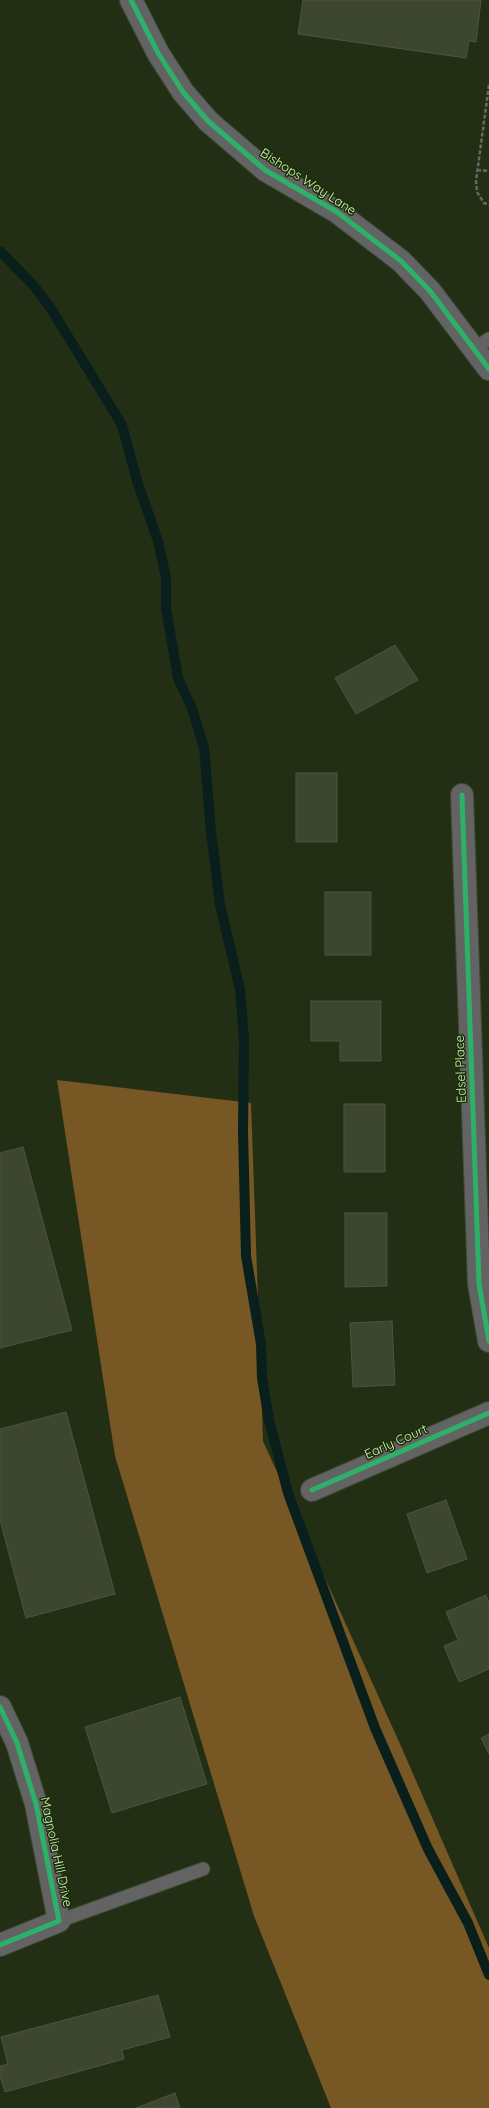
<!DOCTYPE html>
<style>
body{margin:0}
canvas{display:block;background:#222f15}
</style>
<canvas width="489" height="2108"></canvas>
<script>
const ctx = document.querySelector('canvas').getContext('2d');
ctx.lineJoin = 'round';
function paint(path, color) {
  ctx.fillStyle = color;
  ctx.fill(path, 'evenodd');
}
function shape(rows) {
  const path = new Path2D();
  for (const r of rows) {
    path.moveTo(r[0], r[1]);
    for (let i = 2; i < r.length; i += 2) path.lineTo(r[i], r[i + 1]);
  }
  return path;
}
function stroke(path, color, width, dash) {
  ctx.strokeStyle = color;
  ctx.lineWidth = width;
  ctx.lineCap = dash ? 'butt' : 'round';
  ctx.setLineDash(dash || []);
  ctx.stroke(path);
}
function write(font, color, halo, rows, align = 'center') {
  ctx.font = font + ' Quicksand,sans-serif';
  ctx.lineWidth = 3;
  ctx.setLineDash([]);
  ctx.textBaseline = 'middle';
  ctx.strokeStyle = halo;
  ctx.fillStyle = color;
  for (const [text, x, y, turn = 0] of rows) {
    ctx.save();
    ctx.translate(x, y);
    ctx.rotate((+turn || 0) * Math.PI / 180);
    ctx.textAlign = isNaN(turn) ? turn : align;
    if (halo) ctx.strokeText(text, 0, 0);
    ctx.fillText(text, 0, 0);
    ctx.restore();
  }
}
paint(shape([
 [57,1080,251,1103,263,1441,400,1744,489,1948,489,2108,331,2108,254,1916,115,1456]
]), '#775724');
stroke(shape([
 [0,251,34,286,50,307,122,425,137,481,158,541,166,578,166,608,178,678,191,706,204,747,211,832,220,905,240,989,244,1040,243,1131,246,1256,261,1344,262,1378,269,1420,288,1493,375,1728,428,1849,468,1923,489,1975]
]), '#091f1c', 10);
const building = shape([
 [303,0,481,0,476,42,469,41,466,58,298,34,303,0],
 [395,645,418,680,356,714,335,678,395,645],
 [296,773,337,773,337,842,296,842,296,773],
 [325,892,371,892,371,955,325,955,325,892],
 [311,1001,381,1001,381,1061,340,1061,340,1041,311,1041,311,1001],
 [344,1104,385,1104,385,1172,344,1172,344,1104],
 [23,1147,72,1330,0,1348,0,1153,23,1147],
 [345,1213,387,1213,387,1286,345,1287,345,1213],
 [392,1321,395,1385,353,1387,350,1323,392,1321],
 [66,1412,115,1594,26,1618,0,1520,0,1429,66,1412],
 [446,1500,467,1559,427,1573,407,1514,446,1500],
 [486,1595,489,1602,489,1669,459,1682,444,1646,458,1640,446,1612,486,1595],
 [180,1697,207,1784,112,1813,85,1727,180,1697],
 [489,1734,489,1754,481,1738,489,1734],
 [158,1995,170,2037,122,2050,124,2059,5,2092,0,2076,0,2066,8,2064,1,2037,158,1995],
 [175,2093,180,2108,136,2108,175,2093]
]);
paint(building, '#3d462e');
stroke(building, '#4d553b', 1);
const service = shape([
 [474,349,489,339],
 [59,1921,203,1869]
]);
const minor = shape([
 [131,0,158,53,183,92,208,121,265,170,337,212,401,261,430,291,489,369],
 [462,795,479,1284,489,1341],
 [312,1490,489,1413],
 [0,1707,17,1743,36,1804,59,1921,0,1945]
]);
stroke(service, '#3f4b35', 15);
stroke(minor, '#3f4b35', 24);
stroke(shape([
 [489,85,476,181,477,192,484,203,489,205],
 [477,170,489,171]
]), '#656961', 2.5, [4, 2]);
stroke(service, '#636363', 13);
stroke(minor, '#636363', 22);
stroke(shape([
 [131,0,158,53,183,92,208,121,265,170,337,212,401,261,430,291,489,369],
 [462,795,479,1284,489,1341],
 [312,1490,489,1413],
 [0,1707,17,1743,36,1804,59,1921,0,1945]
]), '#2db169', 5);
write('13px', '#d8eccb', '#183000', [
 ["Bishops Way Lane",308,182,33],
 ["Edsel Place",461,1069,-92],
 ["Early Court",396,1442,-24],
 ["Magnolia Hill Drive",56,1852,78]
]);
</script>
